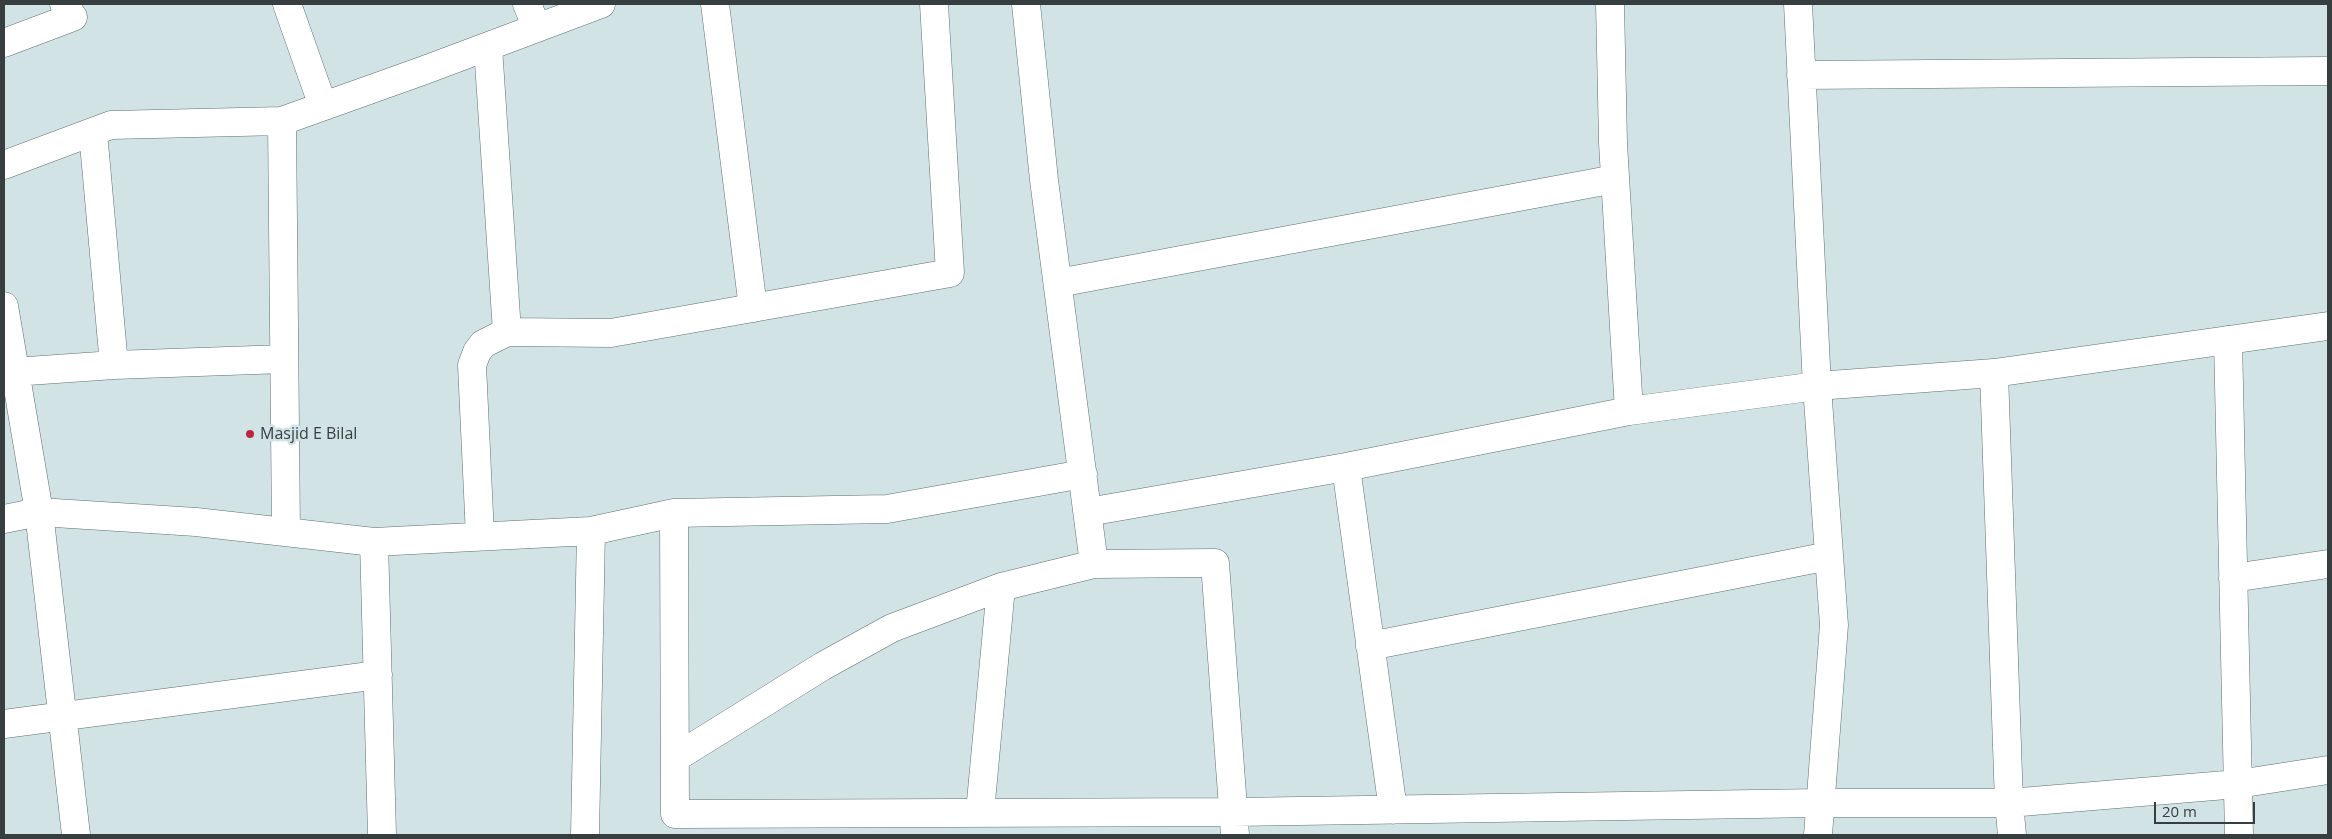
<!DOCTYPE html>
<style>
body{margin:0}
#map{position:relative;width:2332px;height:839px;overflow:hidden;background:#d1e3e5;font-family:"Open Sans",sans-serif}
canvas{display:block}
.frame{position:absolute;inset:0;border:5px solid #373e3f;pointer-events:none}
.scale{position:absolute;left:2154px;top:802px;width:101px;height:22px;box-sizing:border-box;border:2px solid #373e3f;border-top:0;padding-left:6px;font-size:15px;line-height:18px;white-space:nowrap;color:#373e3f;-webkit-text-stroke:4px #d1e3e5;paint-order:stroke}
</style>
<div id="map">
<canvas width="2332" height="839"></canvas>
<div class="frame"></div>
<div class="scale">20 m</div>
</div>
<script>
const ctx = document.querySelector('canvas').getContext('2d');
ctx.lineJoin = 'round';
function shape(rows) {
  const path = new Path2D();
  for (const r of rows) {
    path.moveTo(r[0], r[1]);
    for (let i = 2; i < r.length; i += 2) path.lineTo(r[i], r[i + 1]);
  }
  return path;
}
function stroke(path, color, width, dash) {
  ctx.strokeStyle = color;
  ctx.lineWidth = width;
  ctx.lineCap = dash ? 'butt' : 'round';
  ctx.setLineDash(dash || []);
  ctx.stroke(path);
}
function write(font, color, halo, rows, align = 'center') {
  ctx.font = font + ' "Open Sans",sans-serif';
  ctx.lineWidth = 5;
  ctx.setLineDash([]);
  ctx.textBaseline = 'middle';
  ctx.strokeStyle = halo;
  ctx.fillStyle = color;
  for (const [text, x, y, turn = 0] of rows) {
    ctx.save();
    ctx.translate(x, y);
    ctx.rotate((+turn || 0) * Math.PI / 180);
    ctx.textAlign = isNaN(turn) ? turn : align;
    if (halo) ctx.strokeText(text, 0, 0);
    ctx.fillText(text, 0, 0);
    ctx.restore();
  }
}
const street = shape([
 [287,4,323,106],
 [527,4,537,28],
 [715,4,753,308],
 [1026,4,1044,180,1094,564,1215,563,1235,835],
 [1610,4,1613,143,1629,411],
 [1798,4,1817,386,1834,625,1818,835],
 [4,43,73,17,64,4],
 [488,47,507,332,611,333,950,273,934,4],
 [1801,75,2328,71],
 [282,121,286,532],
 [4,165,111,125,282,121,422,71,601,4],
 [1058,283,1615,179],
 [4,306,39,512,4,519],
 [2228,340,2239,835],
 [114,365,284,359],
 [13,372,114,365,93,132],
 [1994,373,2009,803,2012,835],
 [1346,467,1393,810],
 [1083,474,887,509,674,513,675,814,1234,812,1820,803,2009,803,2238,784,2328,770],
 [1088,512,1346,467,1629,411,1817,386,1994,373,2328,326],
 [480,536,472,365,477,352,483,344,507,332],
 [374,542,382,835],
 [2233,578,2328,564],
 [1370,646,1829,556],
 [4,724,378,675],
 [675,758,823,666,892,628,1001,587,1094,564],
 [980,812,1001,587],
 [76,835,39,512,196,522,374,542,591,531,674,513],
 [585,835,591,531]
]);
stroke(street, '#5f6f71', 29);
stroke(street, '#fff', 28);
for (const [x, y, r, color] of [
 [250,434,5,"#b9283d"]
]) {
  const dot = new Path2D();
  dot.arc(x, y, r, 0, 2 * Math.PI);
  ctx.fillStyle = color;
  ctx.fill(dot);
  stroke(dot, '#d1e3e5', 2);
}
write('16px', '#373e3f', '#d1e3e5', [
 ["Masjid E Bilal",260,434]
], 'left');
</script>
